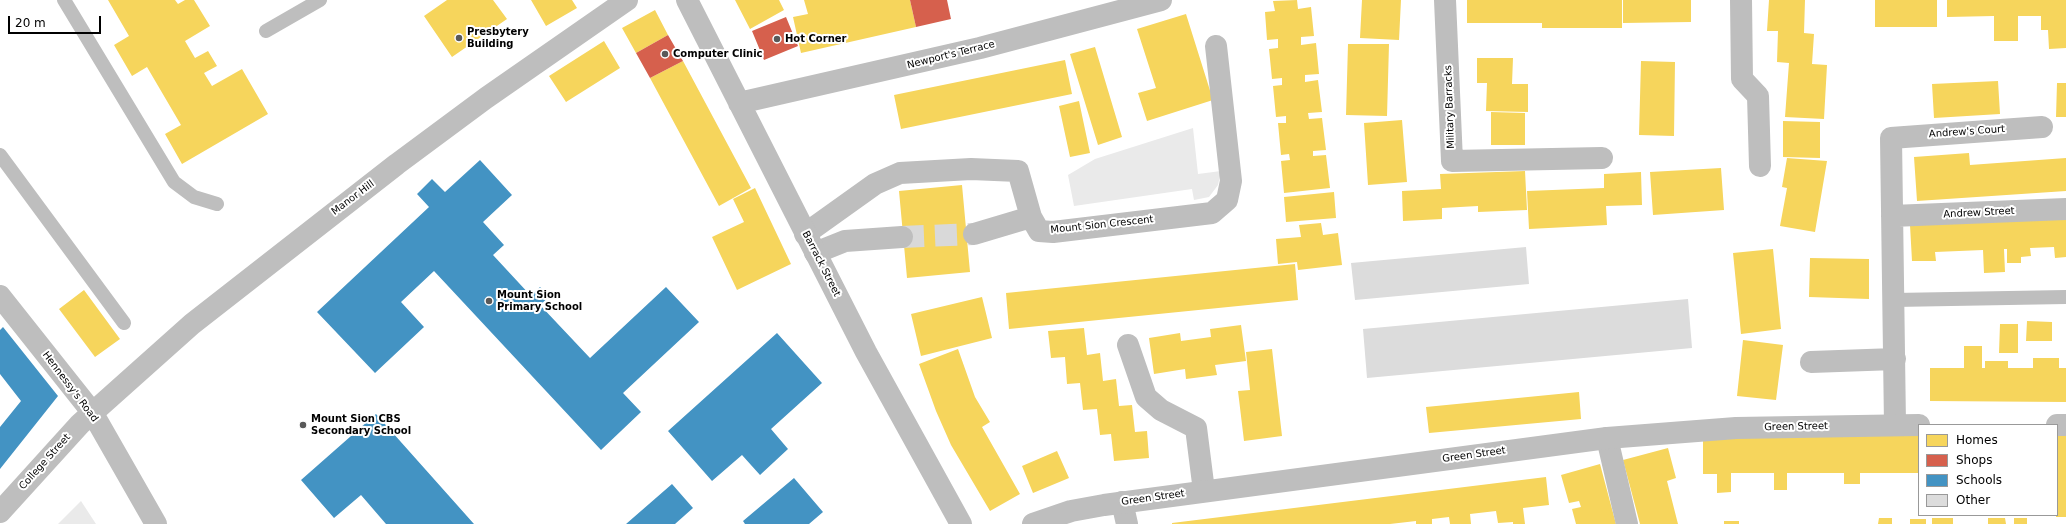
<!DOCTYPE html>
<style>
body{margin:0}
#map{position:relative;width:2066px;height:524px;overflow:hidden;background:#fff;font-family:"DejaVu Sans",sans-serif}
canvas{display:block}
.legend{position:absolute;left:1918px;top:424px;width:140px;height:92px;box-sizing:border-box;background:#fff;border:1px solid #999;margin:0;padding:5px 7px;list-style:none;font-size:12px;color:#000}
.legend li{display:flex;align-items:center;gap:8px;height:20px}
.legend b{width:20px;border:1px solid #999}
.scale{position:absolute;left:8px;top:16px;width:93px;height:18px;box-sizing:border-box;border:2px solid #000;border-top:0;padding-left:5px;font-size:12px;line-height:14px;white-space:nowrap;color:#000;-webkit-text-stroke:3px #fff;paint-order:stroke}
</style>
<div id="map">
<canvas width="2066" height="524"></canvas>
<ul class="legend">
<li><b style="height:11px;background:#f6d55c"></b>Homes</li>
<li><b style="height:11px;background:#d6604d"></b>Shops</li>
<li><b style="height:11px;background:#4393c3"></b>Schools</li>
<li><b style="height:11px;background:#dcdcdc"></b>Other</li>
</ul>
<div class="scale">20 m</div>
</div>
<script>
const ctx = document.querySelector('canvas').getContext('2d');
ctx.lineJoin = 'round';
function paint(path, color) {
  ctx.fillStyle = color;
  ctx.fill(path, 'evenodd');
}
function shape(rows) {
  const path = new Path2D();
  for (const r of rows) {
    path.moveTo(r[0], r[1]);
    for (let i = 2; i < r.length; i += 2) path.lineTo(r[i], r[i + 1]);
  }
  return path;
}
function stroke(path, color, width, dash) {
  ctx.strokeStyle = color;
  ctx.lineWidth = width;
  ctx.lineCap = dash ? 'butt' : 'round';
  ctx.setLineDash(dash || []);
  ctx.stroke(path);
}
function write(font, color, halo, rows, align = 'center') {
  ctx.font = font + ' "DejaVu Sans",sans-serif';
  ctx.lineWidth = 4;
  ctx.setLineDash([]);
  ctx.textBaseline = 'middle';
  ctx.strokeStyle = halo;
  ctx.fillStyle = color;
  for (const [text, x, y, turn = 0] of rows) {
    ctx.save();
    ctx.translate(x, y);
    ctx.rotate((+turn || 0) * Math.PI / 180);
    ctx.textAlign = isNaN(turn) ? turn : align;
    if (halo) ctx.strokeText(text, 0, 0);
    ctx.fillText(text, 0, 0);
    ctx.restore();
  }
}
paint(shape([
 [1193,128,1198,174,1221,171,1218,185,1209,197,1194,200,1192,189,1074,206,1068,175,1095,159],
 [81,501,96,524,58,524]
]), '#eaeaea');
paint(shape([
 [108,0,175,0,178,4,185,0,194,0,210,26,185,41,195,58,208,51,217,66,204,73,212,86,242,69,268,114,182,164,165,134,181,125,147,67,132,76,114,45,129,36],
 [447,0,493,0,507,19,452,57,424,16],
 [531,0,572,0,577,8,546,26],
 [735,0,779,0,784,10,750,29],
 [804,0,910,0,916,27,801,53,793,17,808,14],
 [1297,0,1298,9,1311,7,1314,36,1301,37,1301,45,1316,43,1319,74,1305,75,1305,82,1318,80,1322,112,1308,113,1309,119,1322,118,1326,150,1313,151,1313,156,1326,155,1330,188,1284,193,1281,161,1290,160,1289,154,1281,155,1278,123,1286,123,1286,116,1276,117,1273,86,1282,85,1282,78,1272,79,1269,49,1278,48,1278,39,1267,40,1265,12,1275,11,1273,1],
 [1362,0,1401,0,1399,40,1360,38],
 [1467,0,1622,0,1622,28,1542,28,1542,23,1467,23],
 [1623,0,1691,0,1691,22,1623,23],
 [1769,0,1805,0,1804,33,1814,34,1812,64,1827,65,1824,119,1785,117,1789,63,1777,62,1778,31,1767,31],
 [1875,0,1937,0,1937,27,1875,27],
 [1947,0,2066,0,2066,48,2049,49,2048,30,2041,30,2041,16,2018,16,2018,41,1994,41,1994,16,1947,17],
 [655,10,668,35,636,53,622,28],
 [1186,14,1213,100,1147,121,1138,93,1156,88,1137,29],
 [604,41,620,68,566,102,549,76],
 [1348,44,1389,44,1387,116,1346,115],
 [1095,47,1122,137,1098,145,1070,54],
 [1477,58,1513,58,1512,84,1528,84,1528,112,1486,111,1487,83,1477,83],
 [1065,60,1072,94,901,129,894,95],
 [683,61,751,188,719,206,650,78],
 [1641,61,1675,62,1674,136,1639,135],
 [1998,81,2000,114,1934,118,1932,84],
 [2057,83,2066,83,2066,117,2056,117],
 [1079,101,1090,153,1070,157,1059,106],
 [1491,112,1525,113,1525,145,1491,145],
 [1402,120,1407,182,1368,185,1364,123],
 [1783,121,1820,122,1820,158,1783,157],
 [1969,153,1970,165,2066,158,2066,191,1917,201,1914,157],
 [1787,158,1827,161,1815,232,1780,226,1787,188,1782,187],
 [1721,168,1724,210,1653,215,1650,172],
 [1525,171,1527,210,1478,212,1478,206,1442,208,1442,219,1403,221,1402,191,1441,189,1440,174],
 [1641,172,1642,205,1606,206,1607,225,1529,229,1527,191,1604,188,1604,174],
 [962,185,970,272,907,278,899,191],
 [755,188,791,264,737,290,712,237,744,222,733,199],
 [1334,192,1336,218,1286,222,1284,197],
 [2066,218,2066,257,2055,258,2054,247,2030,248,2031,256,2021,257,2021,263,2007,263,2007,249,2004,249,2005,272,1984,273,1983,250,1935,252,1936,261,1912,261,1910,225],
 [1321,223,1323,235,1338,233,1342,265,1298,270,1297,262,1278,264,1276,239,1301,237,1299,225],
 [1773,249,1781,329,1741,334,1733,253],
 [1810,258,1869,259,1869,299,1809,297],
 [1295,264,1298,300,1009,329,1006,293],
 [84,290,120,339,95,357,59,309],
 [982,297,992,338,921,356,911,314],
 [2027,321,2052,322,2052,341,2026,341],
 [2000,324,2018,324,2018,353,1999,353],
 [1241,325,1246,361,1215,365,1217,375,1186,379,1185,369,1154,374,1149,338,1180,333,1181,341,1211,337,1210,329],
 [1084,328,1087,355,1100,353,1103,381,1116,379,1119,406,1132,405,1135,432,1147,431,1149,458,1114,461,1111,434,1100,435,1097,409,1083,410,1080,383,1067,384,1065,357,1051,358,1048,331],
 [1743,340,1783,345,1776,400,1737,396],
 [1964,346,1982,346,1982,368,1985,368,1985,361,2008,361,2008,368,2033,368,2033,358,2059,358,2059,368,2066,368,2066,402,1930,401,1930,368,1964,368],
 [958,349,975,397,990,422,982,427,1020,494,990,511,951,445,936,411,919,364],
 [1272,349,1282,436,1244,441,1238,391,1250,390,1246,352],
 [1579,392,1581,419,1429,433,1426,407],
 [2057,435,2066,435,2066,517,2056,517],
 [1703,436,1919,436,1919,473,1860,473,1860,484,1844,484,1844,473,1787,473,1787,490,1774,490,1774,473,1731,473,1731,492,1717,493,1717,474,1703,474],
 [1668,448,1676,478,1667,481,1678,524,1640,524,1623,460],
 [1057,451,1069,478,1033,493,1022,466],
 [1600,464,1616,524,1576,524,1572,509,1581,507,1579,501,1569,503,1561,475],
 [1546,477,1549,505,1523,508,1525,524,1513,524,1513,522,1498,523,1496,511,1470,514,1471,524,1450,524,1449,517,1432,519,1432,524,1416,524,1416,521,1390,524,1172,524,1172,523],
 [1879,518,1892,518,1892,524,1878,524],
 [1932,518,1953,518,1953,524,1932,524],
 [1988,518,2005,518,2006,524,1988,524],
 [2014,518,2027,518,2027,524,2014,524],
 [1910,519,1926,519,1926,524,1910,524],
 [1724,521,1739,521,1739,524,1724,524]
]), '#f6d55c');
paint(shape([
 [910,0,947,0,951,19,916,27],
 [786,17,798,46,764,60,752,31],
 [668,35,683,61,650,78,636,53]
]), '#d6604d');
paint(shape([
 [480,160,512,195,483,222,504,245,493,255,531,296,540,287,549,297,540,305,590,358,666,287,699,322,623,393,641,412,601,450,434,271,401,302,424,327,375,373,317,312,429,207,417,194,432,179,445,192],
 [3,327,58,396,0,469,0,427,21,401,0,374,0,330],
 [777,333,822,383,771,429,788,449,760,475,742,455,712,481,668,431],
 [376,414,474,524,386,524,361,495,334,518,301,480],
 [794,478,823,512,809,524,745,524,743,521],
 [672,484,693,508,675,524,626,524]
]), '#4393c3');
paint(shape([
 [1526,247,1529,284,1355,300,1351,263],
 [1688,299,1692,348,1367,378,1363,329]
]), '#dcdcdc');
stroke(shape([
 [902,237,974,234]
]), '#d9d9d9', 22, [22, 11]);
stroke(shape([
 [64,0,174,182,194,197,217,204],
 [266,31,320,0],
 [0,155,124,323],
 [1894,300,2066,297]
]), '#bebebe', 14);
stroke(shape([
 [1445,0,1452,161,1602,158],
 [1741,0,1742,79,1758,96,1760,166],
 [1892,216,2066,209],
 [805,234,875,184,900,173,971,169,1018,171,1031,217,1039,231,1053,232,1212,213,1227,200,1231,181,1216,46],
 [974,234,1031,217],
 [815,253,845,241,902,237],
 [1128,345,1146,397,1161,410,1196,428,1204,491],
 [1811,362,1895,359],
 [1895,425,1891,138,2042,127],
 [1607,438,1627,524],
 [1122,502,1127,524]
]), '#bebebe', 22);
stroke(shape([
 [687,0,866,352,961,524],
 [739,103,980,48,1161,0],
 [0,296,92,412,156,524],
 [2057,425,2066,425],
 [0,512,80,424,192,324,397,164,486,98,627,0],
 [1033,524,1071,511,1104,505,1607,438,1736,428,1919,425]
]), '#bebebe', 22);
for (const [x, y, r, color] of [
 [459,38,4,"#595959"],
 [777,39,4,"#595959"],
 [665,54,4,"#595959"],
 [489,301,4,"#595959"],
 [303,425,4,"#595959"]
]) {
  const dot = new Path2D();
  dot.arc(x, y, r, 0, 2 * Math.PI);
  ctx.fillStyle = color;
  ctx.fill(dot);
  stroke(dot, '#fff', 1.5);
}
write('bold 10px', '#000', '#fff', [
 ["Presbytery",467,32],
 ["Building",467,44],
 ["Hot Corner",785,39],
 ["Computer Clinic",673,54],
 ["Mount Sion",497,295],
 ["Primary School",497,307],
 ["Mount Sion CBS",311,419],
 ["Secondary School",311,431]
], 'left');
write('10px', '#000', '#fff', [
 ["Newport's Terrace",951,55,-14],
 ["Military Barracks",1450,107,-92],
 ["Andrew's Court",1967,132,-4],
 ["Manor Hill",353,198,-37],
 ["Andrew Street",1979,213,-3],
 ["Mount Sion Crescent",1102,225,-6],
 ["Barrack Street",821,264,63],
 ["Hennessy's Road",70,387,53],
 ["Green Street",1796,427,-1],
 ["Green Street",1474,455,-8],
 ["College Street",45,462,-48],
 ["Green Street",1153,498,-8]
]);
</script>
